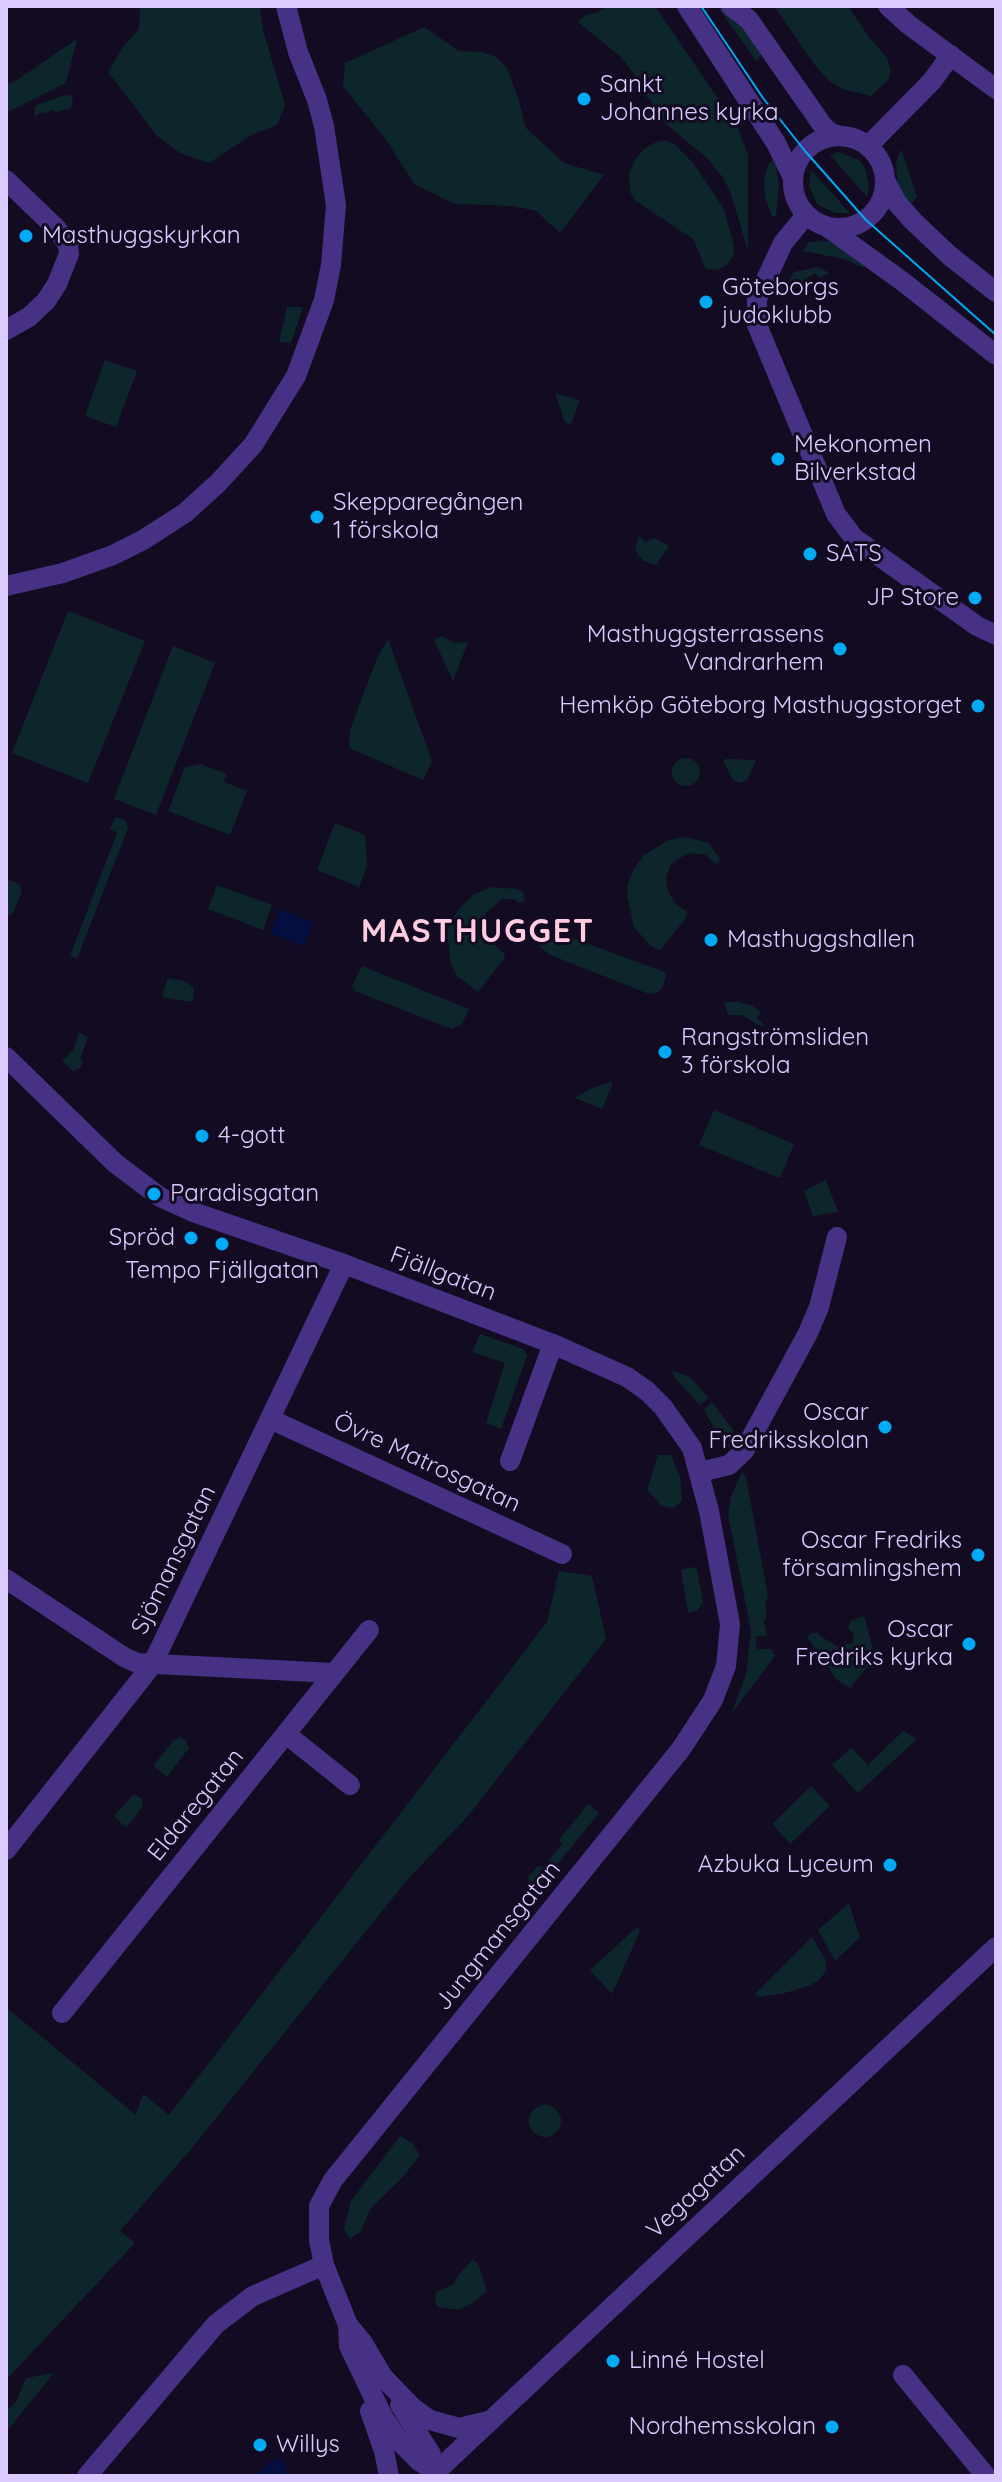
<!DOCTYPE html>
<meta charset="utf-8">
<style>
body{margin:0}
#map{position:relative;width:1002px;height:2482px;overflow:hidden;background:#130b21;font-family:Quicksand,sans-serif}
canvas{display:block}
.frame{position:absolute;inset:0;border:8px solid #dbcaff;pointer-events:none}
</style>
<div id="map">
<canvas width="1002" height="2482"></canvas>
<div class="frame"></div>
</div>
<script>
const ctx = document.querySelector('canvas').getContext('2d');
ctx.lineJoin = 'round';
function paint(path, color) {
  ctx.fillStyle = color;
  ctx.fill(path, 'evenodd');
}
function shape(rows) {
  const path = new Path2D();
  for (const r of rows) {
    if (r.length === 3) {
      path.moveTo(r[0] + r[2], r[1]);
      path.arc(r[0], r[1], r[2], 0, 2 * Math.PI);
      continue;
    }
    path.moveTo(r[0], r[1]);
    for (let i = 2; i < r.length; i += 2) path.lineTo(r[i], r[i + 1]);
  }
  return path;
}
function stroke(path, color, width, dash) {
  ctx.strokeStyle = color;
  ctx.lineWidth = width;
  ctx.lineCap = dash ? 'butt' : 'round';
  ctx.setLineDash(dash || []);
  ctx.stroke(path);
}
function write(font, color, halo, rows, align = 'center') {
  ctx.font = font + ' Quicksand,sans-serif';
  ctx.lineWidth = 6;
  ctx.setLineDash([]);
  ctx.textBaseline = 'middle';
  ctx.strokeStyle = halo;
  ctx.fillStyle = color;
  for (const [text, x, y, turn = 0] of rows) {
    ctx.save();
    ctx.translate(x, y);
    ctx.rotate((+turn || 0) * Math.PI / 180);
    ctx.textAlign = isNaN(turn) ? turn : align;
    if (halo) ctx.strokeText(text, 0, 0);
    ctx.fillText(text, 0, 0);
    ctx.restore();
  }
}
paint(shape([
 [140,6,260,6,263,30,285,105,277,125,253,134,209,163,180,153,157,136,108,72,122,48,139,29],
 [608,6,655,6,738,128,748,155,748,251,731,194,724,179,709,160,652,112,652,101,640,92,634,74,621,57,578,22,585,15,596,13],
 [717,6,722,6,735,22,752,35,763,49,757,62],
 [774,6,848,6,869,37,887,58,891,71,888,80,871,96,843,89,830,82,814,64],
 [424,27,459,51,482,52,496,57,507,68,519,101,526,128,564,163,604,175,560,233,536,211,513,206,455,204,414,184,387,141,343,86,345,63],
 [77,39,66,83,6,113,6,83,14,82],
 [64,95,73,96,71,108,57,112,51,110,46,114,42,112,35,117,34,108,37,105],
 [665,140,674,144,694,164,724,209,734,247,733,256,727,265,717,270,706,269,693,239,636,201,630,192,629,174,635,160,644,149,656,142],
 [901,149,917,197,910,205,898,187,896,163],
 [839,152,859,160,865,168,869,188,867,197,830,155],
 [775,159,779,185,776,216,772,216,765,198,764,180,768,164],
 [811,170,850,213,835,213,817,204,809,186],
 [828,241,838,246,868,265,862,267,844,259,803,251,809,242],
 [818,267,830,273,819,278,816,273,807,278,808,283,800,287,797,283,788,287,790,292,783,295,783,290,794,272],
 [287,307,303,307,291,343,279,342],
 [105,360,137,371,116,427,85,416],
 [555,393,580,400,571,424,565,422],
 [639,536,645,542,655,538,669,546,656,565,644,561,638,555,635,547],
 [68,611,145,641,88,783,12,753],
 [442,636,454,643,468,642,453,681,434,640],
 [388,639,432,761,423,780,349,748,350,730,377,658],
 [173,646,215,663,156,815,114,799],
 [686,772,14],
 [726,759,756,760,747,780,740,783,733,780,723,760],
 [201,764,227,774,224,782,247,791,230,835,168,811,185,767],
 [115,817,125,820,128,828,77,959,70,956,117,833,110,829],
 [335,823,365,835,367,866,359,887,317,870],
 [683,837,708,842,720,859,716,864,706,855,688,853,671,864,666,877,668,891,674,902,687,912,685,919,660,951,651,946,634,927,627,896,628,883,634,869,644,855,669,840],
 [6,879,19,884,22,891,13,913,7,917,6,894,8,887],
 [217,885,272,905,263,930,208,909],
 [491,887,517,889,523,892,525,901,520,903,513,899,502,899,486,913,484,930,493,944,504,953,505,957,478,992,457,976,451,965,447,933,451,921,459,909,473,895],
 [535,933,575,939,664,972,666,976,662,988,657,993,649,994,548,954,537,944],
 [362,966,469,1009,462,1024,452,1029,355,991,352,986],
 [168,978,185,981,194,988,193,1002,162,997],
 [724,1002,738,1002,753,1006,761,1013,757,1018,764,1025,762,1027,742,1015,728,1015],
 [79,1033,88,1037,80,1059,83,1061,80,1068,73,1071,62,1061,73,1050],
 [610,1082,613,1083,602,1109,575,1098,590,1089],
 [714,1110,794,1144,780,1178,699,1145],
 [826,1180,838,1212,813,1216,804,1191],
 [480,1334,523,1349,527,1356,501,1429,486,1423,505,1363,472,1352],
 [672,1370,690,1377,709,1398,700,1405,675,1378],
 [712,1402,733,1430,733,1445,726,1449,704,1410],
 [658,1455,671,1455,680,1477,682,1501,673,1508,662,1506,647,1490],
 [742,1472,746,1477,768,1596,765,1604,767,1616,764,1621,767,1635,755,1637,757,1649,771,1649,775,1656,731,1714,746,1675,751,1631,728,1514,731,1497],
 [694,1567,697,1569,703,1603,696,1611,688,1613,681,1570],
 [559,1571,592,1576,606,1639,468,1816,407,1880,192,2148,120,2231,135,2243,6,2380,6,2007,136,2115,143,2094,169,2115,547,1622],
 [864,1616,877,1664,869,1665,850,1688,837,1680,807,1637,810,1634,819,1632,819,1635,841,1649,847,1644,852,1644,854,1635,848,1628,851,1621],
 [903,1731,917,1739,858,1793,832,1765,851,1748,868,1765],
 [180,1737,186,1741,189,1748,167,1777,153,1766,173,1741],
 [811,1786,830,1806,790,1844,772,1824],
 [134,1794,142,1799,143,1806,126,1828,114,1816],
 [588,1804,599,1813,538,1888,527,1878,538,1866,544,1867,562,1844,559,1840],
 [849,1903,860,1937,835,1961,818,1930],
 [637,1927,640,1931,612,1994,590,1970],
 [812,1937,826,1961,826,1971,819,1980,811,1985,785,1993,759,1997,755,1994],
 [545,2121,16],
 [400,2136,412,2143,420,2155,403,2177,371,2208,360,2232,350,2239,344,2229,351,2201],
 [472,2260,478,2263,487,2291,474,2302,458,2310,438,2307,435,2302,436,2292,454,2284,458,2275],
 [54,2373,6,2432,6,2411,16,2402,26,2378]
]), '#0d262b');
paint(shape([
 [280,909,313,922,304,946,270,933],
 [273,2459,280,2459,285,2463,287,2476,254,2476]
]), '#050e40');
stroke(shape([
 [888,6,909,25,996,89],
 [868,146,932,81,951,55],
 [6,180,57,229,68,245,69,254,57,284,46,301,29,317,6,330],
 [806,215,783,243,757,299,757,325,836,514,854,538,977,626,996,635],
 [6,586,63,573,113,555,143,540,185,513,218,483,253,445,296,376,324,300,331,265,336,205,324,126,317,100,298,52,286,6],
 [270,1419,562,1554],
 [510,1461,553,1344],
 [700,1472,729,1465,744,1451,808,1333,819,1307,837,1237],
 [6,1579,124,1657,137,1663,333,1673],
 [286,1734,350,1785],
 [6,1850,152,1665,344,1264],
 [62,2013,369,1630],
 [903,2375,986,2476],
 [440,2468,996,1947],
 [87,2476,216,2324,253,2296,324,2265]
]), '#463184', 20);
stroke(shape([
 [687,6,776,143,793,178],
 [731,6,749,20,823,126,831,133,845,137],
 [839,182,46],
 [885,180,897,203,913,221,950,256,996,292],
 [827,227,902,281,996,355],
 [6,1057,115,1163,160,1197,193,1212,344,1264,553,1344,627,1377,647,1391,663,1407,692,1448,709,1511,730,1624,726,1666,713,1700,681,1749,333,2180,319,2206,319,2240,324,2265,348,2325,363,2343,383,2377,412,2407,430,2420,459,2428,488,2421],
 [348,2325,349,2346,383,2417,400,2442,419,2461,431,2468,440,2468],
 [400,2405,431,2454,430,2476],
 [370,2411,384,2451,389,2476]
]), '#463184', 20);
stroke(shape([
 [701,6,763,98,805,151,866,220,996,335]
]), '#00aaf5', 2);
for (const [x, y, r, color] of [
 [584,99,8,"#00aaf5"],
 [26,236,8,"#00aaf5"],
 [706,302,8,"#00aaf5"],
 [778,459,8,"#00aaf5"],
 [317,517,8,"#00aaf5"],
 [810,554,8,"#00aaf5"],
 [975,598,8,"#00aaf5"],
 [840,649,8,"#00aaf5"],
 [978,706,8,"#00aaf5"],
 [711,940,8,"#00aaf5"],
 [665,1052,8,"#00aaf5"],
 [202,1136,8,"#00aaf5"],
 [154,1194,8,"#00aaf5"],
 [191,1238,8,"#00aaf5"],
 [222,1244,8,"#00aaf5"],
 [885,1427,8,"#00aaf5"],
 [978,1555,8,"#00aaf5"],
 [969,1644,8,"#00aaf5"],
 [890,1865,8,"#00aaf5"],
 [613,2361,8,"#00aaf5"],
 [832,2427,8,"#00aaf5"],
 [260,2445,8,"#00aaf5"]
]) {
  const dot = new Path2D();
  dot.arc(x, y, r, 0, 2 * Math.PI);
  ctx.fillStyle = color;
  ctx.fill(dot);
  stroke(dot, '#130b21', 3);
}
write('24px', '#dbcaff', '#130b21', [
 ["Sankt",600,85],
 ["Johannes kyrka",600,113],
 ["Masthuggskyrkan",42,236],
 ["Göteborgs",722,288],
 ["judoklubb",722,316],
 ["Mekonomen",794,445],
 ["Bilverkstad",794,473],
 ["Skepparegången",333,503],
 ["1 förskola",333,531],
 ["SATS",826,554],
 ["JP Store",959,598,"right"],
 ["Masthuggsterrassens",824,635,"right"],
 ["Vandrarhem",824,663,"right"],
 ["Hemköp Göteborg Masthuggstorget",962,706,"right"],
 ["Masthuggshallen",727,940],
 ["Rangströmsliden",681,1038],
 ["3 förskola",681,1066],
 ["4-gott",218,1136],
 ["Paradisgatan",170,1194],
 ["Spröd",175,1238,"right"],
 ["Tempo Fjällgatan",222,1271,"center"],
 ["Oscar",869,1413,"right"],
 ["Fredriksskolan",869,1441,"right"],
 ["Oscar Fredriks",962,1541,"right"],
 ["församlingshem",962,1569,"right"],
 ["Oscar",953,1630,"right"],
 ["Fredriks kyrka",953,1658,"right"],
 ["Azbuka Lyceum",874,1865,"right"],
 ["Linné Hostel",629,2361],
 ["Nordhemsskolan",816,2427,"right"],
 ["Willys",276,2445]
], 'left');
write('24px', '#dbcaff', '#130b21', [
 ["Fjällgatan",443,1274,21],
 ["Övre Matrosgatan",427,1463,25],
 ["Sjömansgatan",174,1560,-64],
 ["Eldaregatan",196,1805,-51],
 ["Jungmansgatan",498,1936,-51],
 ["Vegagatan",696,2192,-43]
]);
ctx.letterSpacing = '2px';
write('bold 32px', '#ffcce2', '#130b21', [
 ["MASTHUGGET",478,932]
]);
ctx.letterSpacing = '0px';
</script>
